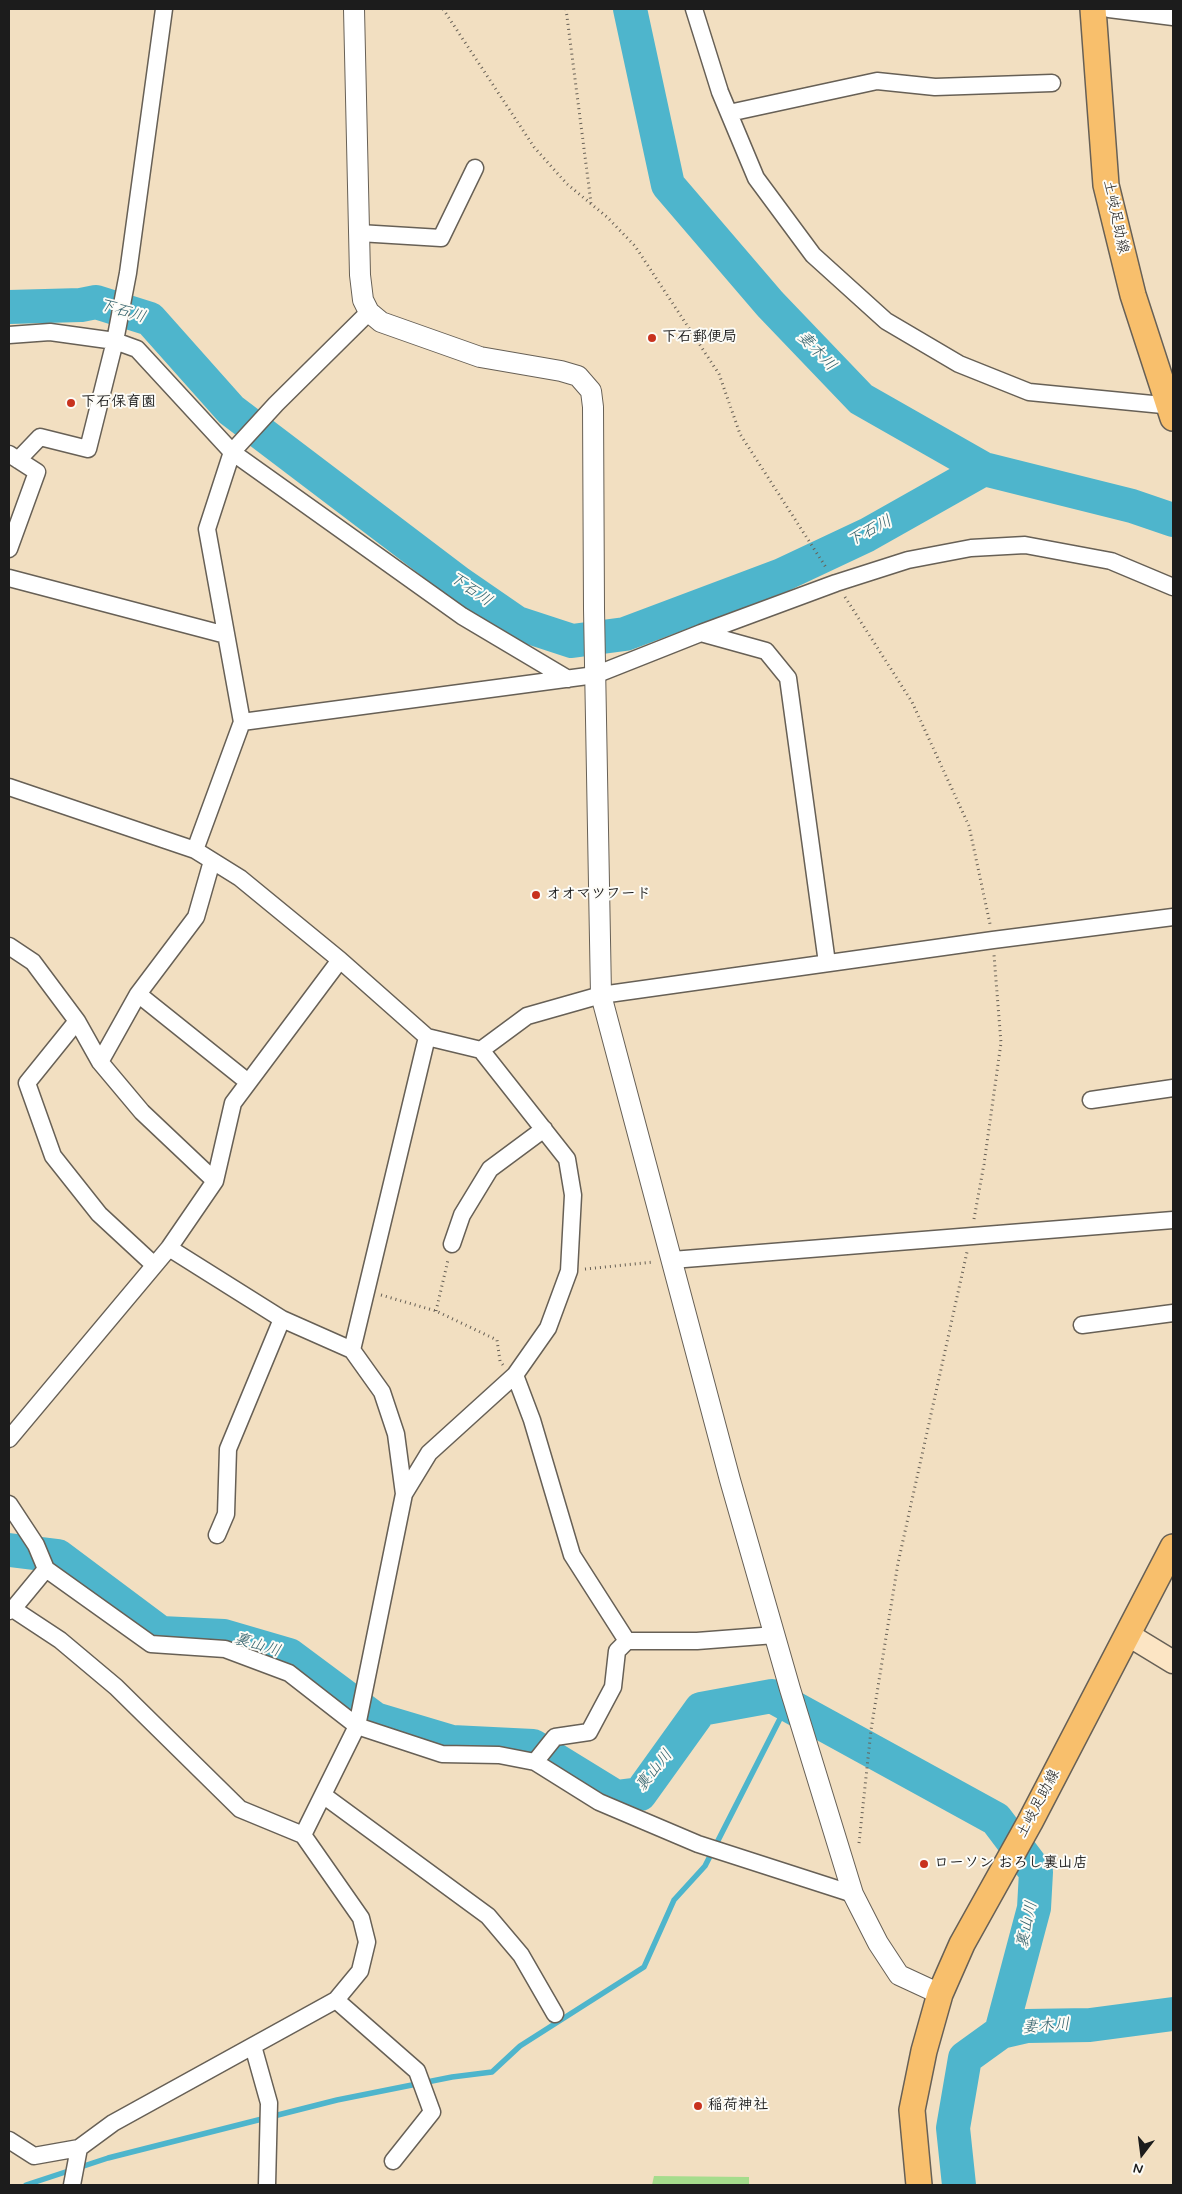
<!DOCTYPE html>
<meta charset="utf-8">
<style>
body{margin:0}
#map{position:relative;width:1182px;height:2194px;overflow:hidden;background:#f2dfc1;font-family:Mynerve,sans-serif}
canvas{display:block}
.frame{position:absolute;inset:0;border:10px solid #1c1c1c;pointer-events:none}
.north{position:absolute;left:1117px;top:2129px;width:50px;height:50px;-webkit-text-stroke:4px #fdfcf7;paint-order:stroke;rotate:195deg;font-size:14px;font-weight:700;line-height:20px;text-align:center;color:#1c1c1c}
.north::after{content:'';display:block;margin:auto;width:18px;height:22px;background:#1c1c1c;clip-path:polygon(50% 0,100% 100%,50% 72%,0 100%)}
</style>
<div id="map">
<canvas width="1182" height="2194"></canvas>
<div class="frame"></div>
<div class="north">N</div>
</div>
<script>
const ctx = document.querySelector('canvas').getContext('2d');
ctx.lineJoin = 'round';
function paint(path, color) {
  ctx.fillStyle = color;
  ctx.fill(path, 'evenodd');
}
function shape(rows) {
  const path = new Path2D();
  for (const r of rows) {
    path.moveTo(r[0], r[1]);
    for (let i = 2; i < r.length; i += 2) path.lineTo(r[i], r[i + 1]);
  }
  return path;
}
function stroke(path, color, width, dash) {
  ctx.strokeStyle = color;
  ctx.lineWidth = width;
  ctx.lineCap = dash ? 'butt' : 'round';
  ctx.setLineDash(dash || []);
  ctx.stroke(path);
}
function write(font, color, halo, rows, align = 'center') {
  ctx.font = font + ' Mynerve,"Klee One",sans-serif';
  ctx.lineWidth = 4;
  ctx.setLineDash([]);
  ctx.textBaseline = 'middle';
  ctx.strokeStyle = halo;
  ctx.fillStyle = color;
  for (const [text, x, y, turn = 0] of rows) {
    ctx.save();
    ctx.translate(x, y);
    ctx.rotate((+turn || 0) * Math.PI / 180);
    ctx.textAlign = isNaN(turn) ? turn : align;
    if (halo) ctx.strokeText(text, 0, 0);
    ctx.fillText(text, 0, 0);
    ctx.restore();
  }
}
paint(shape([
 [654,2176,749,2177,749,2185,652,2185]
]), '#a6dc8d');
stroke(shape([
 [26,2185,108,2158,337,2100,452,2077,492,2072,520,2046,644,1967,674,1900,705,1866,787,1705]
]), '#4eb5cc', 5.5);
stroke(shape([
 [630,9,668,185,770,304,861,399,984,469,1132,506,1173,520],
 [9,307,81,305,96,302,150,319,231,410,459,583,517,623,572,641,625,634,782,575,867,535,984,469],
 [9,1550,58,1556,161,1633,224,1636,289,1655,375,1719,452,1742,533,1746,616,1797,640,1794,701,1709,772,1696,996,1819,1036,1872,1034,1908,1001,2032],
 [959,2185,953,2128,965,2058,1001,2032,1027,2026,1090,2025,1173,2014]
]), '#4eb5cc', 34);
const minor = shape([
 [694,9,720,92,756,178,813,255,886,321,959,364,1029,392,1173,406],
 [1109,9,1173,17],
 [729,113,877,81,935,87,1052,83],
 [359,233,441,238,475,168],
 [9,335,50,332,115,341,137,349,232,452,462,616,568,679],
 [9,454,37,472,9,549],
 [18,460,40,437,88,449,115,341,128,273,164,9],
 [9,578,226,635],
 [701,633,766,651,788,678,827,963],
 [242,722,595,675,701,633,836,583,908,560,971,548,1025,545,1111,561,1173,587],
 [9,787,195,850,240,878,340,960,427,1037,481,1050,567,1159,573,1195,569,1271,548,1328,515,1375,429,1453,404,1494,357,1726,303,1835],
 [195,850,242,722,207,529,232,452,276,404,369,312],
 [9,946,33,962,77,1021,100,1062,142,1112,215,1181],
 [138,994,248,1082],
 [77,1021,27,1083,53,1156,99,1214,153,1264],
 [481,1050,527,1016,601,995,993,940,1173,917],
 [100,1062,138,994,196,917,212,861],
 [1091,1100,1173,1088],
 [452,1244,462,1215,490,1169,544,1129],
 [169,1248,282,1319,352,1350,382,1392,396,1434,404,1494],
 [672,1260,1173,1220],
 [1082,1325,1173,1313],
 [352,1350,427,1037],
 [515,1375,532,1420,572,1555,627,1641,697,1641,775,1635],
 [9,1439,169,1248,215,1181,233,1103,340,960],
 [9,1504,36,1545,46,1569,151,1644,225,1649,289,1673,357,1726,442,1754,499,1755,535,1762,599,1802,698,1844,853,1894],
 [217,1535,226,1514,228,1449,282,1319],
 [9,1611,13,1609,46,1569],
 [535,1762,555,1737,589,1732,613,1687,617,1651,627,1641],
 [323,1795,488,1916,521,1955,555,2014],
 [336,2000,417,2071,432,2112,393,2161],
 [253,2046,269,2103,267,2185],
 [9,2140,34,2156,79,2148,113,2123,336,2000,360,1971,367,1942,361,1918,303,1835,240,1809,116,1687,60,1640,13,1609],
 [72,2185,79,2148]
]);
const tertiary = shape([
 [354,9,360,275,363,300,369,312,381,322,480,357,561,371,578,376,591,391,593,407,594,609,601,995,730,1480,790,1689,853,1894,878,1943,899,1975,940,1994]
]);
const secondary = shape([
 [1127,1634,1173,1662]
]);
const primary = shape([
 [1093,9,1106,185,1133,295,1173,418],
 [919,2185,912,2110,924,2051,940,1994,962,1944,1030,1822,1173,1547]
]);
stroke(minor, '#676056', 19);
stroke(tertiary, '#676056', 22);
stroke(secondary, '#676056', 25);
stroke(primary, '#676056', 28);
stroke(shape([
 [443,9,534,147,567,184,607,217,635,246,719,374,740,434,827,569],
 [566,9,591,203],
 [845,597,912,702,969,826,990,924],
 [974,1219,984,1164,1001,1043,994,955],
 [585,1269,654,1262],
 [381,1295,436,1311,497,1340,500,1361,503,1365],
 [436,1311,448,1260],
 [859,1843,871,1730,898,1563,967,1252]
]), '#676056', 3, [1, 4]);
stroke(minor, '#fff', 16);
stroke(tertiary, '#fff', 20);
stroke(secondary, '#fce5c4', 22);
stroke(primary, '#f8bf6c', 25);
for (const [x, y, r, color] of [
 [652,338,5,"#c8321e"],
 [71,403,5,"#c8321e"],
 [536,895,5,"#c8321e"],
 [924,1864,5,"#c8321e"],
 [698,2106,5,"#c8321e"]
]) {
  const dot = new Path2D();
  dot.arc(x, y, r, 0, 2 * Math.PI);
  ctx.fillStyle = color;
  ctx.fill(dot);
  stroke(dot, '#fdfcf7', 2);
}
write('15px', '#1c1c1c', '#fdfcf7', [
 ["土岐足助線",1115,217,78],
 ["土岐足助線",1039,1804,-62]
]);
write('bold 15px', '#1c1c1c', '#fdfcf7', [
 ["下石郵便局",662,338],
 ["下石保育園",81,403],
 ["オオマツフード",546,895],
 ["ローソン おろし裏山店",934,1864],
 ["稲荷神社",708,2106]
], 'left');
write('italic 16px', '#32616b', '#fdfcf7', [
 ["下石川",122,312,17],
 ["妻木川",816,352,46],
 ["下石川",870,532,-28],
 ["下石川",470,590,35],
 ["裏山川",257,1646,17],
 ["裏山川",655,1771,-51],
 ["裏山川",1028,1925,-78],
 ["妻木川",1046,2027,-4]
]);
</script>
